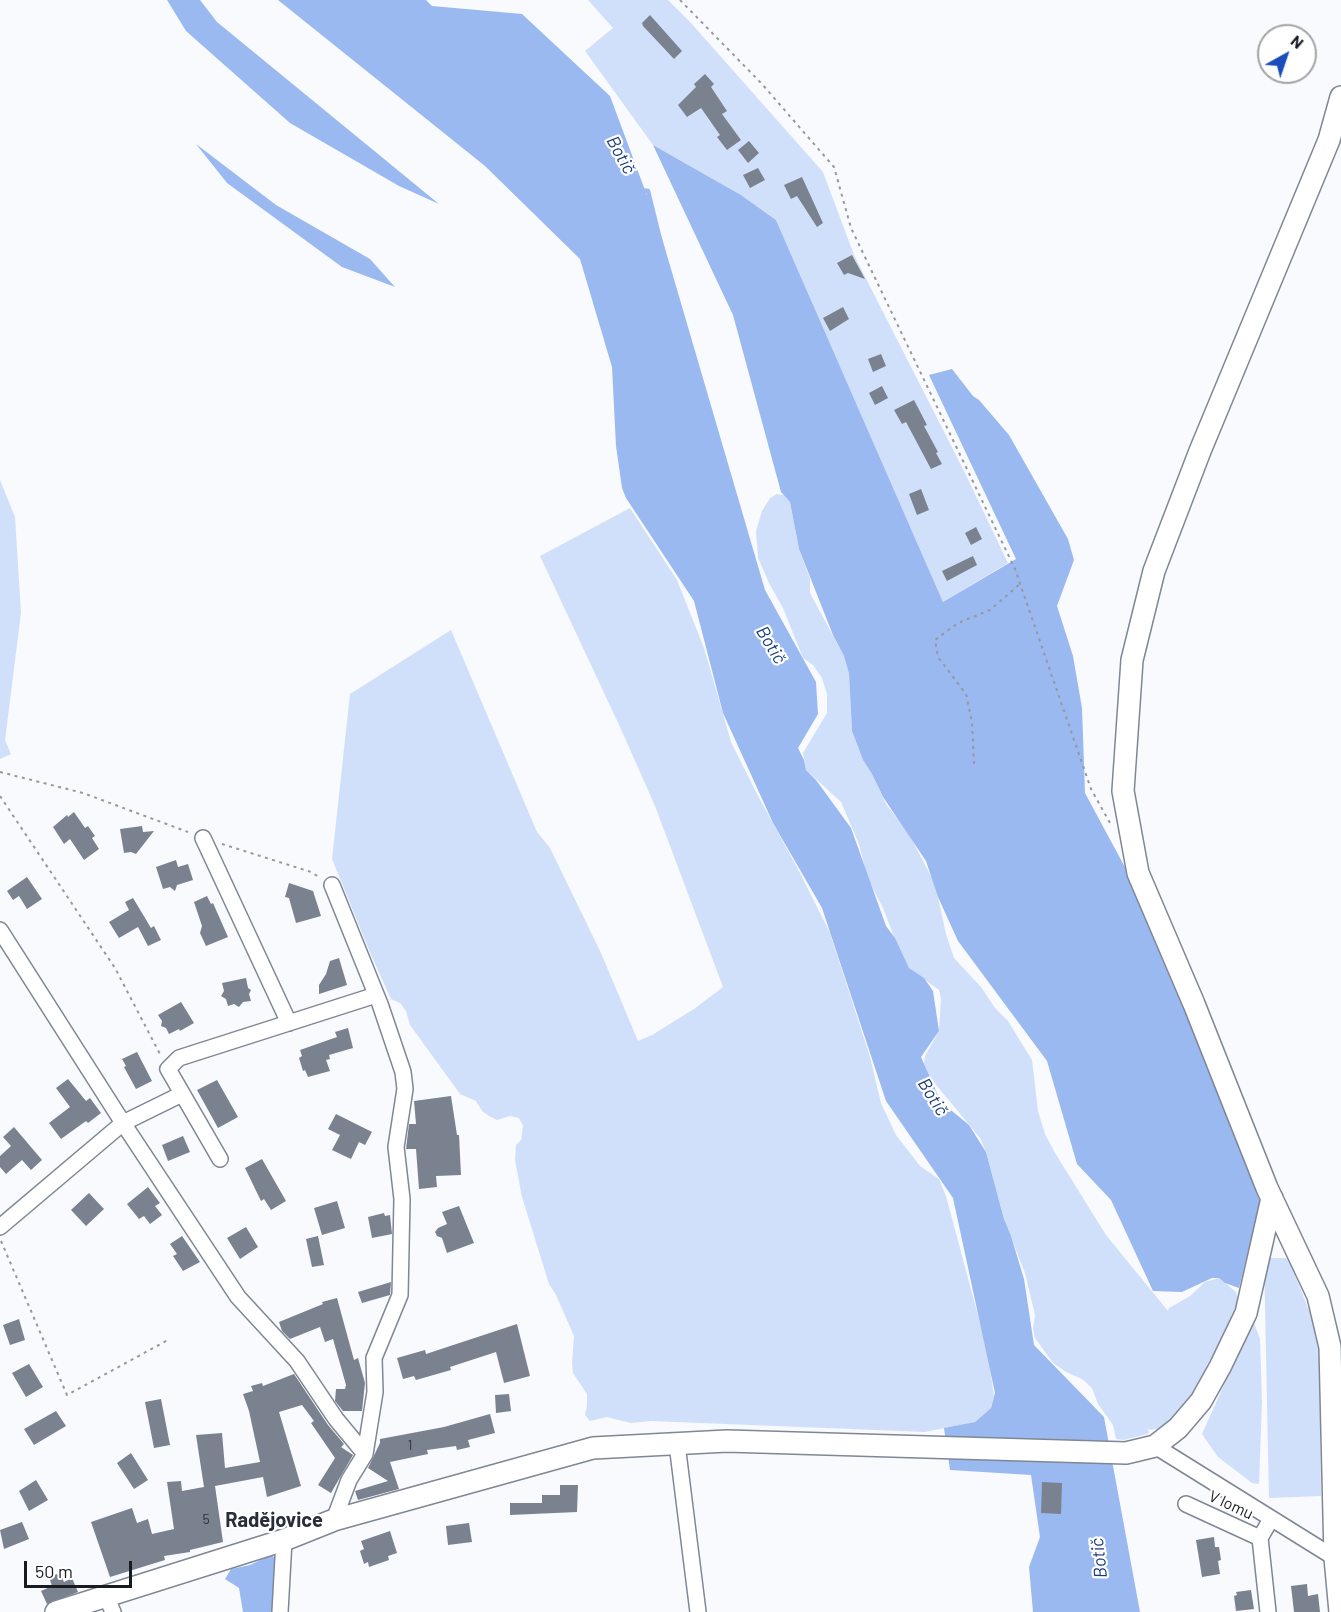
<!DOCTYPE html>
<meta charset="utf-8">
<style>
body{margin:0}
#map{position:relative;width:1341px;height:1612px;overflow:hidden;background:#f8fafd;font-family:Barlow,sans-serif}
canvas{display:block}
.north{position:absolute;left:1257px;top:24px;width:60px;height:60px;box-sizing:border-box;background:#fff;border:2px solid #a3a4a6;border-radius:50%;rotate:40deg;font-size:16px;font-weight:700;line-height:24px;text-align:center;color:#181b20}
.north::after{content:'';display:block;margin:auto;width:21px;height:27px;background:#1b4ebb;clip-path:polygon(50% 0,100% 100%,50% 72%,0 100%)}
.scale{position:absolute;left:24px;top:1561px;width:108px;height:27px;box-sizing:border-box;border:3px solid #181b20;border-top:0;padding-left:8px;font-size:18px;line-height:21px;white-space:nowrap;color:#181b20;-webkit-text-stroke:4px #fff;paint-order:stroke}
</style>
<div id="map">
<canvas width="1341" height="1612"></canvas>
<div class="north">N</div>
<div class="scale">50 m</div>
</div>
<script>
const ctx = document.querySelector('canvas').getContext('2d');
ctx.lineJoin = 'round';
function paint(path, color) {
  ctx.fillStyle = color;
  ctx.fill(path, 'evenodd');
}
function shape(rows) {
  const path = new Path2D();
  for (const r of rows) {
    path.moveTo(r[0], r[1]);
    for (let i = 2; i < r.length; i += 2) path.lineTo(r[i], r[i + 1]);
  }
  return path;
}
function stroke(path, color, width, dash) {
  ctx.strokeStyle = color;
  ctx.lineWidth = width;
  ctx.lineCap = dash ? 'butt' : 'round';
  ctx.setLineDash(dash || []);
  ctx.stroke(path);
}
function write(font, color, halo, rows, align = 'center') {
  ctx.font = font + ' Barlow,sans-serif';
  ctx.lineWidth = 4.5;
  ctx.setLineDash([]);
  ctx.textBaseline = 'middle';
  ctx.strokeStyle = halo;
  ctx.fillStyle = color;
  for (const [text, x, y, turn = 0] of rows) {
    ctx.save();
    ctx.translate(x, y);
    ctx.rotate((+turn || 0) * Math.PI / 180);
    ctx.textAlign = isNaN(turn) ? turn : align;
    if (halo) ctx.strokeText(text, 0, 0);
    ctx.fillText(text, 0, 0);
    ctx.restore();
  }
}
paint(shape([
 [588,0,668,0,691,23,823,172,854,255,965,473,1008,563,943,602,776,220,741,195,653,145,585,51,613,28],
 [0,480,15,517,21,613,5,740,11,754,0,759],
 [777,494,784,495,790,502,799,549,810,579,810,593,844,656,849,674,852,731,863,760,872,774,886,804,909,834,935,884,946,934,954,958,981,987,995,1008,1008,1021,1032,1060,1038,1111,1045,1134,1055,1153,1106,1235,1168,1311,1169,1308,1190,1296,1205,1282,1219,1278,1236,1292,1238,1301,1222,1337,1192,1394,1177,1414,1162,1428,1150,1430,1148,1428,1149,1433,1147,1434,1124,1440,1116,1439,1113,1425,1098,1404,1092,1388,1082,1379,1066,1372,1053,1363,1035,1338,1033,1329,1035,1315,1025,1273,1004,1219,986,1152,980,1138,928,1075,924,1063,925,1056,939,1031,941,999,939,990,909,968,898,947,883,908,867,877,859,844,841,802,806,770,803,753,827,713,827,694,822,678,813,665,803,658,783,608,769,583,758,558,756,531,762,511,770,498],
 [630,508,677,580,704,648,731,742,757,794,799,871,830,933,870,1057,881,1103,896,1135,920,1166,939,1179,946,1196,987,1349,994,1396,991,1408,975,1422,925,1432,651,1421,631,1423,607,1417,590,1421,585,1415,587,1406,587,1394,573,1373,572,1363,574,1336,556,1295,549,1284,522,1197,515,1160,516,1145,521,1140,523,1126,519,1118,510,1116,497,1120,489,1116,482,1111,476,1101,460,1094,410,1025,406,1011,400,1003,391,999,371,955,332,859,350,694,451,630,537,832,550,848,601,953,638,1041,652,1035,694,1009,723,987,655,806,620,727,540,556],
 [1264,1258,1288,1258,1319,1335,1321,1496,1269,1498],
 [1253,1320,1260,1339,1262,1401,1259,1484,1252,1483,1218,1457,1202,1434]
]), '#d1e0fa');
paint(shape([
 [167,0,200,0,217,22,439,204,399,186,290,123,186,31],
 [278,0,426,0,432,6,522,14,610,96,659,228,765,590,816,682,818,714,798,748,804,760,806,770,816,780,851,828,886,926,895,938,909,968,924,978,933,991,939,1031,921,1057,941,1102,969,1125,986,1152,1004,1219,1011,1236,1024,1279,1034,1345,1104,1417,1140,1612,1033,1612,1029,1567,1040,1537,1031,1475,950,1470,944,1428,975,1422,991,1408,995,1393,953,1198,886,1101,822,908,773,823,723,713,694,601,626,498,622,488,616,446,612,367,580,259,485,166],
 [196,144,276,205,370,259,395,287,342,267,227,183],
 [653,145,741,195,776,220,943,602,1016,559,929,375,952,369,973,396,979,400,1009,435,1068,539,1074,560,1057,606,1073,656,1082,708,1085,793,1134,884,1250,1165,1260,1202,1239,1288,1225,1283,1219,1278,1212,1278,1182,1292,1153,1291,1111,1200,1077,1164,1047,1061,958,941,938,897,926,861,883,797,872,774,863,760,852,731,849,674,844,656,833,635,799,549,790,502,781,492,733,315],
 [271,1555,278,1560,274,1612,243,1612,239,1588,225,1579,231,1569,250,1565]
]), '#9bb9f1');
stroke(shape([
 [385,0,447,52,460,59,491,42,518,46,550,72,588,129,607,152,624,188,648,191,662,248,664,302,684,387,699,419,705,424,696,439,714,473,729,519,735,573,735,596,741,620,750,637,774,675,777,686,777,717,782,748,794,790,805,817,831,859,876,961,883,984,889,1031,907,1081,935,1128,967,1173,973,1186,978,1204,979,1241,1006,1284,1009,1299,1010,1320,1018,1343,1028,1356,1070,1398,1100,1445],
 [1103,1465,1118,1612]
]), '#9bb9f1', 4.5);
paint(shape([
 [650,15,682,51,674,59,643,26,642,23],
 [705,74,714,84,711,87,727,111,722,114,741,140,727,150,717,137,720,135,701,108,687,117,678,105,696,87,694,84],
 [749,141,759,153,748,163,738,150],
 [758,168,765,180,750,188,743,175],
 [802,177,823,223,817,227,797,196,791,199,784,185],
 [852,255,865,279,848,273,844,275,837,263],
 [843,307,849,319,830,331,823,318],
 [881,354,886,366,873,372,868,359],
 [882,386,888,398,875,405,869,393],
 [914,400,927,425,924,426,938,452,936,453,942,464,931,469,906,422,902,424,894,410],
 [921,489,929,510,917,515,909,494],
 [976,527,982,539,971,545,965,533],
 [973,556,977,565,947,581,942,571],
 [74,812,85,828,88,826,95,836,92,838,99,849,84,860,70,839,64,844,53,827,67,815,68,817],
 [142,826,143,832,154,831,136,854,131,852,124,853,120,829],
 [176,860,178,867,188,864,193,880,177,885,175,891,170,887,163,889,156,867],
 [27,877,42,899,27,909,19,896,13,900,7,891],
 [289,883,313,891,321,916,296,923,289,898,285,897],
 [207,896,211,904,213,903,228,937,206,946,200,933,202,926,194,902],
 [133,898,151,928,154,926,161,940,148,946,138,927,119,938,109,922,129,910,125,902],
 [339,958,347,985,319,994,319,985,326,974,330,961],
 [246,978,248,988,251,990,249,994,251,1001,243,1002,239,1007,234,1004,228,1006,226,999,221,996,224,991,222,983],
 [181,1002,194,1023,180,1031,179,1029,169,1034,166,1028,161,1026,162,1021,158,1015],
 [348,1028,353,1048,329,1055,330,1059,326,1060,330,1071,308,1077,305,1070,303,1071,299,1058,302,1056,300,1050,337,1037,335,1032],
 [137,1052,152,1081,136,1089,124,1067,126,1066,122,1059],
 [68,1079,86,1101,90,1098,101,1113,88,1123,86,1121,61,1139,49,1123,70,1107,56,1088],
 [217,1080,238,1117,218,1128,197,1090],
 [451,1096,457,1135,459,1135,461,1175,436,1176,437,1187,419,1189,416,1149,406,1149,409,1124,416,1124,414,1101],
 [336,1114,372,1132,365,1145,359,1142,351,1159,332,1150,340,1135,328,1129],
 [14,1127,42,1160,31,1170,22,1160,6,1174,0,1167,0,1156,11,1146,3,1137],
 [183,1136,190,1152,168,1161,162,1145],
 [262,1159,286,1201,271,1210,264,1199,261,1201,245,1168],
 [148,1187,160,1203,155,1206,162,1215,150,1224,144,1216,139,1219,127,1204],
 [89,1193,104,1209,86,1226,71,1210],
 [337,1201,345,1228,322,1235,314,1208],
 [459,1206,474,1243,447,1253,442,1238,437,1236,435,1232,438,1228,447,1224,442,1212],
 [384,1213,385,1216,390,1215,392,1234,372,1238,368,1217],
 [246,1227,258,1247,240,1259,227,1238],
 [182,1236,200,1262,183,1271,173,1256,177,1254,170,1244],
 [318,1236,324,1265,312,1267,306,1239],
 [391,1282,390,1295,362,1303,358,1292],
 [337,1298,354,1360,358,1358,365,1383,362,1411,343,1411,335,1401,336,1389,345,1389,346,1385,333,1339,325,1342,320,1327,290,1339,282,1331,279,1322,323,1304,322,1302],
 [19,1319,25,1340,10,1345,3,1325],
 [517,1324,530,1376,504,1383,496,1352,450,1367,451,1370,416,1380,414,1376,403,1379,397,1358,425,1350,426,1354],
 [29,1364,43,1387,26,1397,12,1373],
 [294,1374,328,1425,344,1444,341,1447,353,1455,331,1493,318,1485,335,1458,311,1423,314,1421,302,1405,279,1412,301,1486,267,1497,263,1477,215,1486,223,1542,190,1550,190,1552,164,1556,165,1560,110,1577,91,1522,132,1508,137,1523,148,1519,152,1534,174,1529,167,1482,181,1481,182,1491,204,1487,196,1435,222,1433,225,1468,260,1462,249,1411,243,1394,253,1391,251,1386,262,1383,263,1386],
 [509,1394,511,1411,496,1413,495,1395],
 [161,1399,170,1445,154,1448,145,1402],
 [56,1411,66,1426,34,1445,24,1429],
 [490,1414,495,1433,468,1440,470,1447,457,1450,456,1446,427,1450,428,1454,390,1462,399,1489,358,1500,355,1491,388,1481,368,1468,380,1443,380,1439,444,1427],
 [131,1453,148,1480,134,1489,117,1463],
 [36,1480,48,1500,29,1511,19,1491],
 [1042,1482,1062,1483,1061,1514,1041,1513],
 [560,1485,578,1485,577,1512,510,1515,510,1503,542,1503,542,1495,560,1495],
 [22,1522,29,1539,4,1549,0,1530],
 [469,1523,472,1542,448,1545,446,1526],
 [390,1531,397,1553,388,1556,389,1560,369,1567,368,1562,364,1564,360,1551,364,1549,361,1541],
 [1214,1537,1215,1547,1219,1547,1221,1560,1218,1561,1220,1574,1202,1577,1196,1540],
 [60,1573,64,1582,72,1578,78,1592,47,1604,41,1591,52,1586,49,1577],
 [1307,1584,1308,1596,1318,1594,1320,1612,1294,1612,1291,1586],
 [1251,1590,1254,1609,1236,1611,1234,1596,1237,1595,1236,1592]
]), '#7a828f');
const street = shape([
 [203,838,289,1023],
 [332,885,380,1004,403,1072,405,1089,396,1147,402,1199,400,1295,374,1358,375,1392,365,1454,349,1480,334,1520],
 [0,930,123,1123,238,1297,297,1361,336,1419,365,1454],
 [220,1159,168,1069,179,1058,376,995],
 [0,1227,123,1123,182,1094],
 [677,1444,698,1612],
 [1155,1446,1335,1558,1341,1556],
 [1186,1504,1260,1538],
 [106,1596,113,1612],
 [280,1612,284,1540],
 [1268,1612,1260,1538,1271,1519]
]);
const secondary = shape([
 [56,1612,284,1540,334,1520,593,1448,727,1441,1126,1453,1155,1446,1178,1428,1201,1401,1220,1367,1246,1313,1272,1198],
 [1340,1612,1335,1558,1330,1347,1318,1296,1267,1188,1194,1004,1138,873,1123,791,1132,660,1154,571,1200,451,1329,140,1341,97]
]);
stroke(street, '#7f8794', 18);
stroke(secondary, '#7f8794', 24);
stroke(shape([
 [680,0,762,84,834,167,851,228,1015,569,1091,789,1110,823],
 [974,764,972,722,966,694,938,657,935,640,958,623,990,610,1020,584],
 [0,772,83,793,188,832],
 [0,796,115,968,161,1056],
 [222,844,311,872,319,877],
 [1,1241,67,1395,168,1340]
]), '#96989c', 2, [3, 4.5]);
stroke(street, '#fff', 15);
stroke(secondary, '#fff', 21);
write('14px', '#30353c', null, [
 ["1",410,1445],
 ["5",206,1519]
]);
write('16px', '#181b20', '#fff', [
 ["V lomu",1231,1505,25]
]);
write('italic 18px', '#1a3a7a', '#fff', [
 ["Botič",621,155,61],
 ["Botič",771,645,59],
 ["Botič",933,1097,58],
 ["Botič",1099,1558,-96]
]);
write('bold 20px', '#282e39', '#fff', [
 ["Radějovice",274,1520]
]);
</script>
